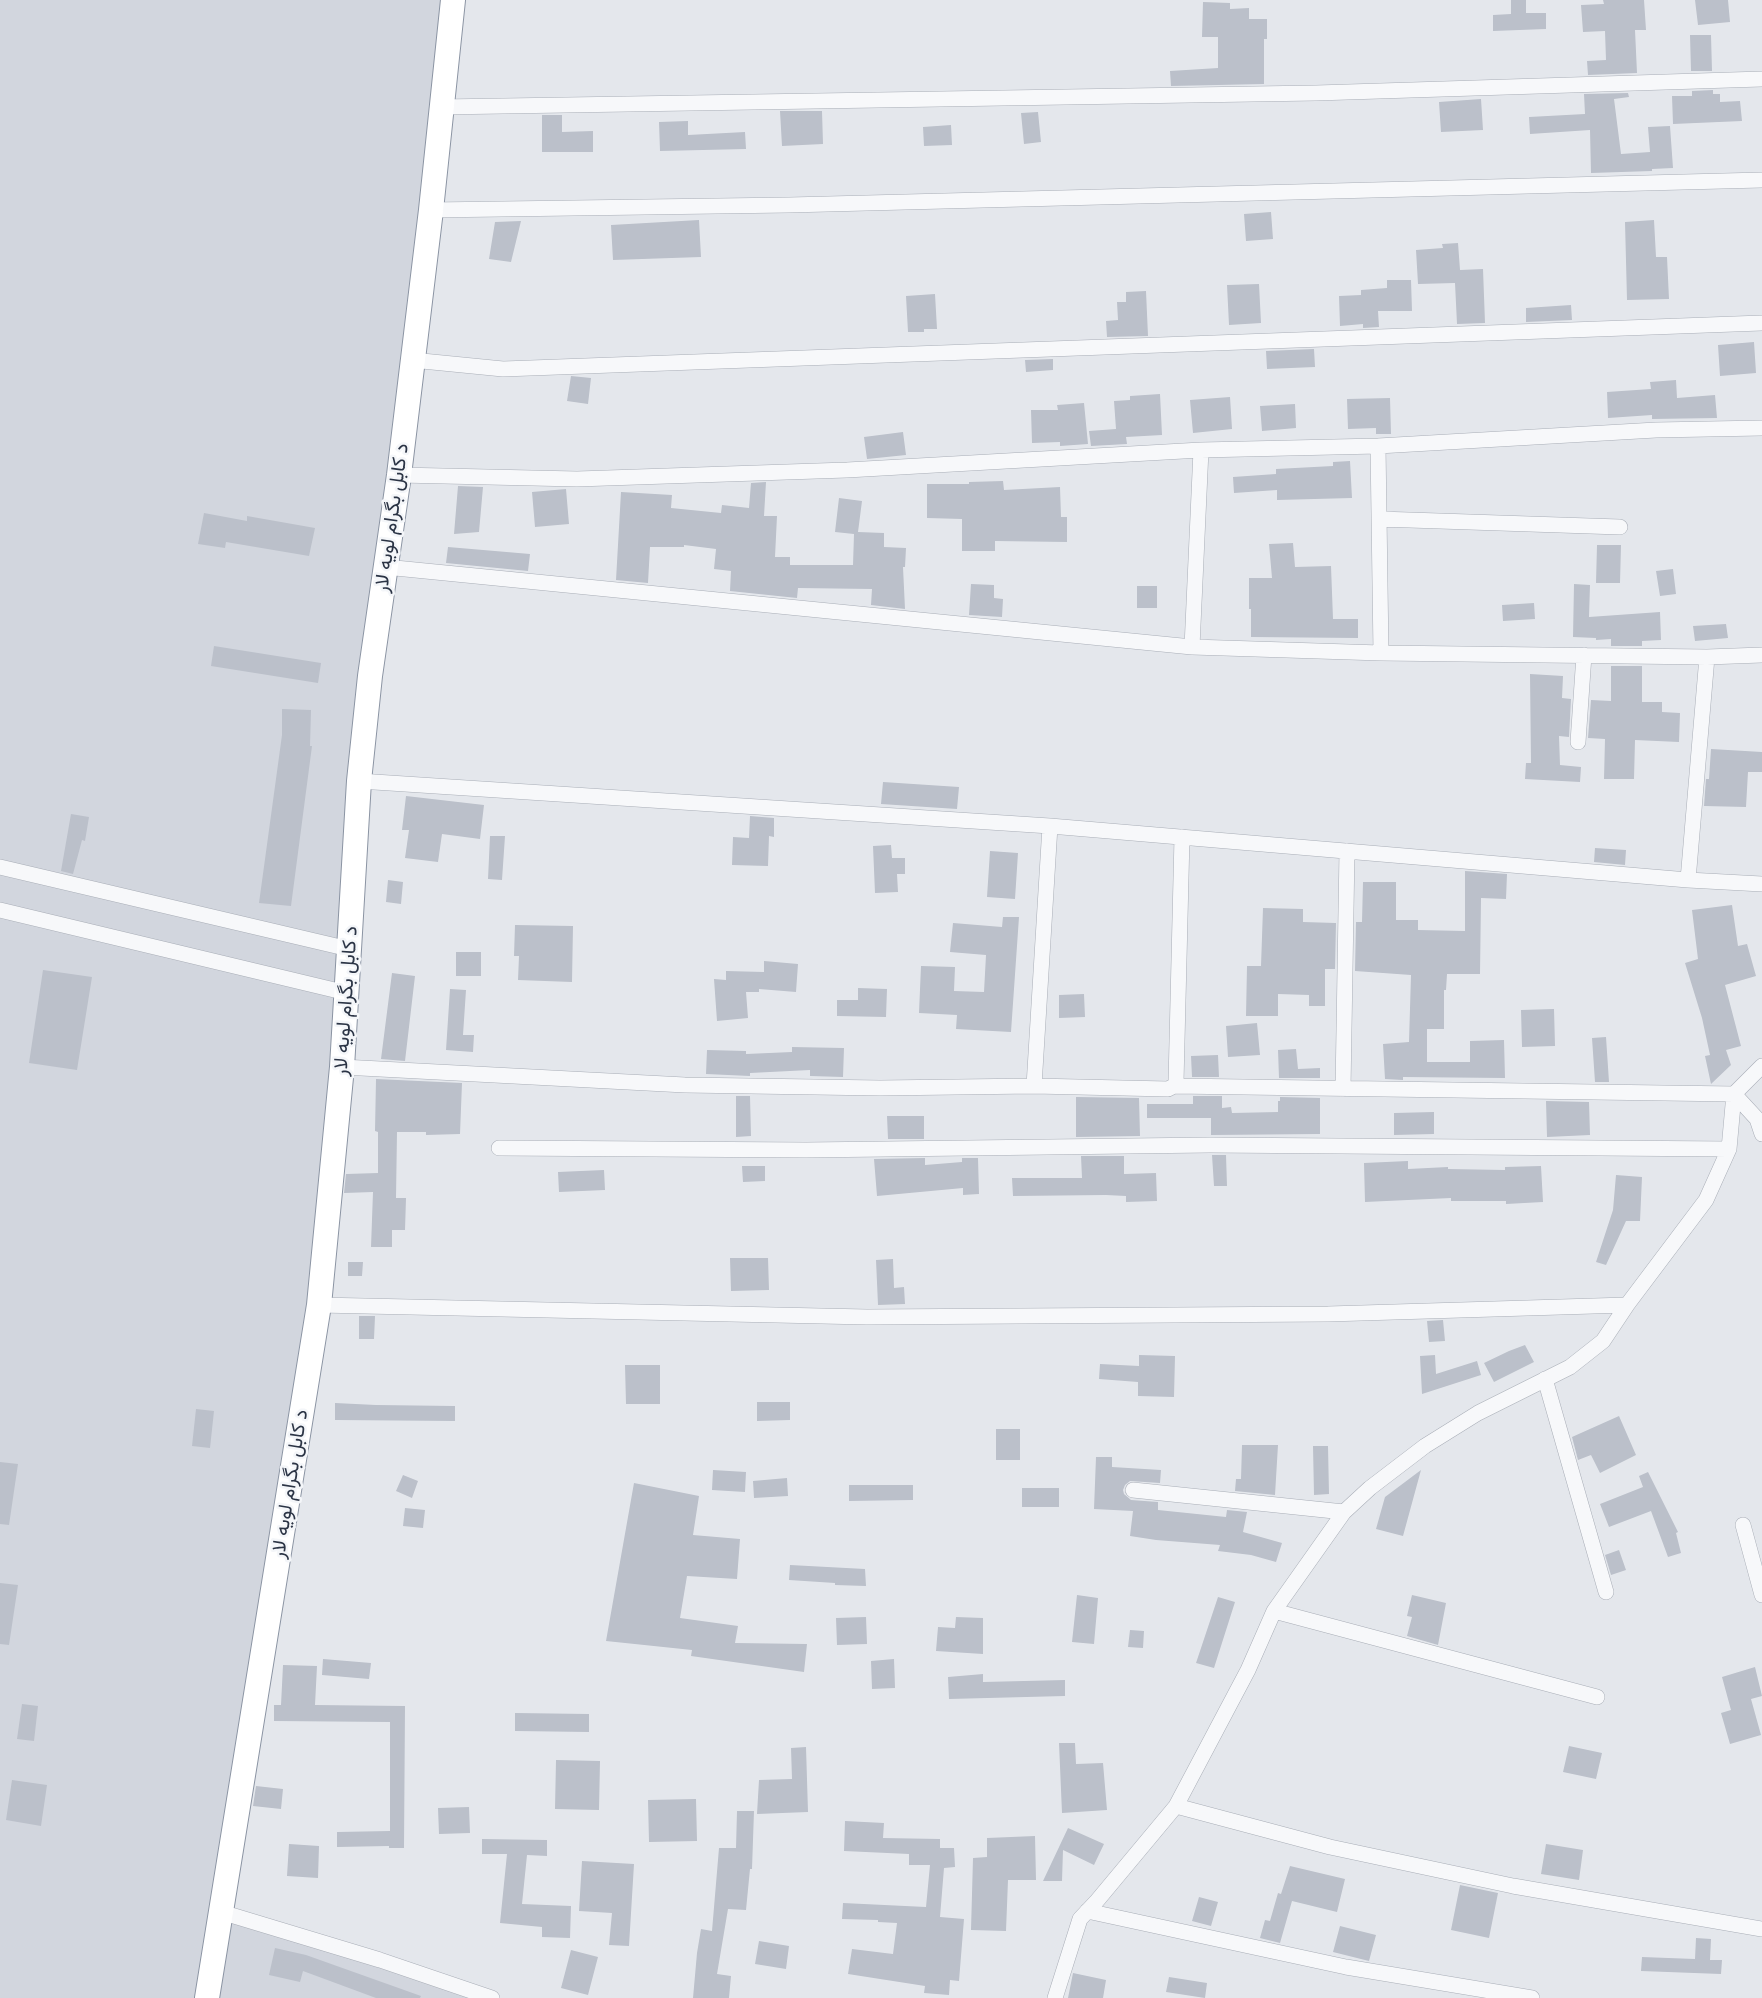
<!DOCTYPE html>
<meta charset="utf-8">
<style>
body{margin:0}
canvas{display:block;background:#e4e7ec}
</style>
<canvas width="1762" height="1998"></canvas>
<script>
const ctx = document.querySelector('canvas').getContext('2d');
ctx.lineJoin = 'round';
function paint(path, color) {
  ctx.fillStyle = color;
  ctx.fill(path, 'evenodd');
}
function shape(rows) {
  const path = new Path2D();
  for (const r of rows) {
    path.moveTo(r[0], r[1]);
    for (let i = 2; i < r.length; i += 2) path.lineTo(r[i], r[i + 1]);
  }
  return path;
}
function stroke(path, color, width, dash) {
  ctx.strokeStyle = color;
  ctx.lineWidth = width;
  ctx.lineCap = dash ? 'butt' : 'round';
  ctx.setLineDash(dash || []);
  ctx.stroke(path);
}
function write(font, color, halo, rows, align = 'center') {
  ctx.font = font + ' Karla,Vazirmatn,sans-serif';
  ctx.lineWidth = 5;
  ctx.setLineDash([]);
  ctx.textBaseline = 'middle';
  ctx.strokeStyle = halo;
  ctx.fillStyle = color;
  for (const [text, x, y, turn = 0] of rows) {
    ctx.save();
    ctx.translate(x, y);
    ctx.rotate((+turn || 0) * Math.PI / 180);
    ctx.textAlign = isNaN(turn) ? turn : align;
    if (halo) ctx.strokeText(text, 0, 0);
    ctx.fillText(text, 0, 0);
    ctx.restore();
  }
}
paint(shape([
 [0,0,453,0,412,360,342,1067,221,1911,492,1998,0,1998]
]), '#d2d6de');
paint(shape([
 [1511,0,1526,0,1526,13,1546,13,1546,29,1493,31,1493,15,1511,14],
 [1603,0,1644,0,1646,30,1635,30,1637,73,1588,75,1587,61,1606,60,1605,31,1583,32,1581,5,1604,4],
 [1695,0,1728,0,1730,22,1698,25],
 [1203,2,1230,3,1230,9,1249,8,1249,19,1267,19,1267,39,1264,39,1264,84,1171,86,1170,71,1218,68,1218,37,1202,37],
 [1690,35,1711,35,1712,71,1691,71],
 [1713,90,1713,94,1720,94,1720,102,1740,101,1742,121,1673,124,1672,96,1692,96,1692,91],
 [1628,93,1629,97,1614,99,1621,154,1650,152,1648,127,1670,126,1673,168,1652,169,1652,171,1591,173,1590,130,1530,134,1529,117,1585,114,1584,94],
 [1481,99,1483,130,1441,132,1439,102],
 [780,111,822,111,823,144,782,146],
 [1038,112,1041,142,1024,144,1021,113],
 [542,115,562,115,562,132,593,131,593,152,542,152],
 [688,121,688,135,745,132,746,149,660,151,659,122],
 [951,125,952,145,924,146,923,127],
 [1271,212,1273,239,1246,241,1244,214],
 [699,220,701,257,613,260,611,225],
 [1654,220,1656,257,1667,257,1669,299,1627,300,1625,222],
 [521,221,511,262,489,259,495,222],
 [1458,243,1460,270,1483,269,1485,323,1457,324,1455,283,1418,284,1416,250,1443,248,1442,244],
 [1387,280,1411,280,1412,311,1378,311,1379,327,1363,328,1363,324,1340,326,1339,296,1361,295,1361,290,1387,288],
 [1259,284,1261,323,1229,325,1227,285],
 [1146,291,1148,336,1107,337,1106,321,1118,320,1117,302,1126,302,1126,292],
 [935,294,937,329,924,329,924,332,908,332,906,296],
 [1571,305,1572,320,1526,322,1526,308],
 [1754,342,1756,373,1720,376,1718,345],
 [1314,349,1315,367,1267,369,1266,351],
 [1053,359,1053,370,1026,372,1025,360],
 [571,376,591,378,588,404,567,401],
 [1676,380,1677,398,1715,395,1717,418,1652,419,1652,415,1608,418,1607,392,1651,389,1650,382],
 [1160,394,1162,435,1126,437,1127,444,1091,446,1089,431,1116,429,1114,401,1130,400,1130,396],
 [1230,397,1232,429,1193,433,1190,400],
 [1390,398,1391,434,1376,434,1376,428,1348,429,1347,399],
 [1084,403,1088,444,1060,446,1060,442,1032,443,1031,410,1058,410,1057,405],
 [1295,404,1296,428,1262,431,1260,406],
 [903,432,906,455,867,459,864,437],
 [1350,461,1352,498,1277,500,1277,490,1234,493,1233,477,1276,474,1276,469,1333,466,1333,462],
 [1003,481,1004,490,1060,487,1061,517,1067,517,1067,542,995,541,995,551,962,551,962,519,927,518,927,484,969,484,969,482],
 [766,482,764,516,777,516,775,557,790,557,790,565,853,565,854,534,835,532,839,498,862,501,858,532,884,533,884,547,906,548,905,567,903,567,905,609,871,605,872,589,798,588,797,598,730,591,731,571,714,569,716,549,684,545,684,547,650,547,648,583,616,580,621,492,672,495,671,508,721,513,722,505,749,508,751,483],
 [458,486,483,487,479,532,454,534],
 [566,489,569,524,535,527,532,492],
 [204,513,247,521,247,516,315,528,309,556,226,542,225,548,198,544],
 [1293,543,1295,567,1331,566,1333,619,1358,619,1358,638,1251,637,1251,609,1249,609,1249,578,1272,578,1269,544],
 [1597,545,1621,545,1620,583,1596,583],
 [448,547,530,554,528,571,446,563],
 [1673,569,1676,594,1660,596,1656,571],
 [971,584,994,585,994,598,1003,599,1002,617,969,615],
 [1574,584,1590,585,1589,617,1660,612,1661,640,1642,641,1642,646,1611,646,1611,639,1596,640,1596,638,1573,637],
 [1137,586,1157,586,1157,608,1137,608],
 [1534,603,1535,619,1503,621,1502,605],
 [1726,624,1728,638,1695,641,1693,626],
 [214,646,321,663,318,683,211,666],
 [1611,666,1642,666,1642,702,1662,702,1662,712,1680,713,1679,742,1635,740,1634,779,1604,779,1605,739,1588,738,1591,700,1611,701],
 [1530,674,1563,676,1562,698,1571,699,1569,737,1559,736,1560,765,1581,767,1580,782,1525,779,1526,763,1531,763],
 [282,709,311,710,310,746,312,746,291,906,259,903,282,735],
 [1711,749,1762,752,1762,772,1748,772,1746,807,1704,806,1706,779,1709,779],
 [883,782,959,787,957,809,881,804],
 [406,796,484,805,480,839,442,834,438,862,405,858,409,830,402,830],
 [71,814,89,817,85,841,82,840,73,874,61,871],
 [750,816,774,818,774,837,769,836,768,866,732,865,733,837,749,838],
 [490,836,505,836,502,880,488,879],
 [891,845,892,858,905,858,905,874,897,874,898,892,875,893,873,846],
 [1595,848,1626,850,1625,865,1594,862],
 [990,851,1018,853,1015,899,987,897],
 [1465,871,1507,874,1506,899,1481,898,1480,974,1447,974,1446,990,1444,990,1444,1029,1427,1029,1427,1062,1470,1062,1470,1041,1504,1040,1505,1078,1403,1077,1403,1080,1385,1079,1383,1044,1409,1042,1411,975,1355,971,1356,922,1362,922,1363,882,1396,882,1396,920,1418,920,1418,930,1465,931],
 [388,880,403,882,401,904,386,902],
 [1732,905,1738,946,1747,944,1756,976,1725,985,1741,1046,1726,1050,1731,1065,1711,1084,1705,1056,1710,1055,1702,1018,1685,963,1698,959,1692,910],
 [1263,908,1303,909,1303,922,1336,923,1335,969,1325,969,1325,1006,1309,1006,1309,995,1278,994,1278,1016,1246,1016,1247,966,1261,966],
 [1003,917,1019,917,1011,1032,956,1029,957,1015,919,1013,921,966,955,967,954,991,984,992,986,955,950,952,953,923,1002,927],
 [515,925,573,926,572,982,518,980,519,956,514,956],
 [456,952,481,952,481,976,456,976],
 [764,961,798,964,796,992,759,989,759,992,746,992,748,1018,717,1021,714,979,726,980,726,971,764,972],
 [43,970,92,977,77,1070,29,1063],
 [392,973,415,976,405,1061,381,1059],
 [858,988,887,989,886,1017,837,1016,837,1000,858,1000],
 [450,989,466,990,463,1035,474,1035,473,1052,446,1050],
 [1084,994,1085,1017,1059,1018,1059,995],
 [1554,1009,1555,1046,1522,1047,1521,1010],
 [1257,1023,1260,1055,1228,1057,1226,1026],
 [1606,1037,1609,1082,1595,1082,1592,1038],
 [792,1047,844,1048,843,1077,810,1076,810,1070,750,1073,750,1076,706,1074,707,1050,746,1051,746,1054,792,1052],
 [1296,1049,1298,1069,1320,1068,1320,1078,1279,1078,1278,1050],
 [1218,1055,1219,1077,1192,1077,1191,1056],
 [376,1079,462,1083,460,1134,426,1135,426,1132,397,1132,396,1198,406,1198,405,1230,392,1230,392,1247,371,1247,373,1192,344,1193,346,1174,378,1173,378,1132,375,1131],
 [736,1096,750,1096,751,1136,736,1137],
 [1193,1096,1222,1096,1222,1108,1231,1107,1232,1113,1278,1112,1278,1101,1280,1101,1280,1097,1320,1098,1320,1134,1211,1135,1211,1118,1147,1118,1147,1104,1193,1104],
 [1076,1097,1139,1098,1140,1136,1076,1137],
 [1546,1101,1589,1102,1590,1135,1547,1137],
 [1434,1112,1434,1134,1394,1135,1394,1113],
 [887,1116,924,1116,924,1139,888,1139],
 [1212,1155,1226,1155,1227,1186,1214,1186],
 [1081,1156,1124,1156,1124,1174,1156,1173,1157,1201,1126,1202,1126,1196,1106,1195,1013,1196,1012,1178,1082,1178],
 [925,1158,925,1165,962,1162,962,1158,978,1158,979,1194,963,1195,963,1188,877,1196,874,1159],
 [1408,1161,1408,1169,1448,1167,1448,1169,1505,1170,1505,1167,1541,1166,1543,1202,1506,1204,1506,1201,1451,1201,1451,1198,1365,1202,1364,1163],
 [742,1166,765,1166,765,1181,743,1182],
 [604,1170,605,1190,559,1192,558,1172],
 [1616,1175,1642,1177,1640,1221,1626,1221,1606,1265,1596,1262,1613,1210],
 [730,1258,768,1258,769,1290,731,1291],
 [893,1259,894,1288,904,1287,905,1304,878,1305,876,1260],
 [348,1262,363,1262,362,1276,348,1276],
 [359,1316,375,1316,374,1339,359,1339],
 [1443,1320,1445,1341,1429,1342,1427,1321],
 [1525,1345,1534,1362,1494,1382,1484,1363,1509,1351],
 [1139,1355,1175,1356,1174,1397,1138,1396,1138,1382,1099,1379,1100,1364,1139,1366],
 [1435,1355,1436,1374,1477,1361,1481,1375,1422,1394,1420,1356],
 [625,1365,660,1365,660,1404,626,1404],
 [757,1402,790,1402,790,1420,757,1421],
 [335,1403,376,1405,455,1406,455,1421,335,1420],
 [196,1409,214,1411,210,1448,192,1446],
 [1619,1416,1636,1455,1600,1473,1591,1455,1578,1460,1572,1437],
 [996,1429,1020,1429,1020,1460,996,1460],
 [1242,1445,1278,1445,1275,1495,1235,1491,1236,1479,1241,1479],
 [1313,1446,1328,1446,1329,1494,1314,1495],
 [1096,1457,1112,1457,1112,1467,1161,1470,1160,1483,1130,1481,1125,1485,1123,1490,1124,1494,1131,1500,1158,1502,1158,1510,1226,1517,1227,1510,1247,1512,1243,1532,1282,1543,1276,1562,1251,1555,1218,1551,1220,1545,1156,1540,1130,1536,1133,1511,1094,1509],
 [0,1462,18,1464,9,1525,0,1524],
 [713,1470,746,1472,745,1492,712,1490],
 [1421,1470,1403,1536,1376,1529,1385,1497],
 [1648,1472,1678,1532,1676,1533,1681,1553,1668,1557,1651,1511,1609,1527,1600,1504,1643,1487,1639,1476],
 [403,1475,418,1481,412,1498,396,1491],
 [787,1478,788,1496,754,1498,753,1481],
 [634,1483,699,1496,693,1535,740,1539,737,1579,687,1576,680,1618,738,1626,735,1643,807,1644,804,1672,691,1656,692,1650,606,1641],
 [849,1485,913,1485,913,1500,849,1501],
 [1022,1488,1059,1488,1059,1507,1022,1507],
 [405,1508,425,1510,423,1528,403,1526],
 [1619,1550,1626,1570,1611,1575,1605,1555],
 [790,1565,865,1569,866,1586,835,1585,835,1583,789,1580],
 [0,1583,18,1585,9,1645,0,1644],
 [1077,1595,1098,1598,1094,1644,1072,1642],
 [1412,1595,1446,1603,1438,1645,1407,1636,1412,1617,1407,1616],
 [1218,1597,1235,1602,1214,1668,1196,1663],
 [866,1617,867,1644,837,1645,836,1618],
 [956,1617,983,1618,983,1654,936,1651,938,1627,955,1628],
 [1130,1630,1144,1631,1143,1648,1128,1647],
 [323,1659,371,1663,369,1679,322,1675],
 [894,1659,895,1688,872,1689,871,1661],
 [283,1665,317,1666,315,1705,405,1706,404,1848,389,1848,389,1846,337,1847,337,1832,390,1831,390,1722,274,1721,274,1705,281,1705],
 [1755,1667,1762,1696,1751,1699,1761,1735,1730,1744,1721,1713,1731,1710,1722,1677],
 [983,1674,983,1682,1065,1680,1065,1696,949,1699,948,1677],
 [22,1704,38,1706,34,1741,17,1739],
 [515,1713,589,1714,589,1732,515,1731],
 [1059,1743,1075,1743,1076,1764,1103,1763,1107,1810,1062,1813],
 [1569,1746,1602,1753,1596,1779,1563,1772],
 [806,1747,808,1812,757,1814,759,1780,792,1779,791,1748],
 [556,1760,600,1761,599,1810,555,1809],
 [12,1780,47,1785,41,1826,6,1820],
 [256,1786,283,1789,281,1809,253,1806],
 [696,1799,697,1841,649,1842,648,1800],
 [469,1807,470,1833,439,1834,438,1808],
 [737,1811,754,1811,752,1869,750,1869,746,1910,728,1909,717,1974,731,1976,729,1998,693,1998,697,1953,701,1929,712,1931,719,1848,736,1848],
 [845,1821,884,1823,883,1838,940,1839,940,1848,954,1848,955,1867,944,1868,940,1917,964,1919,959,1981,950,1980,949,1995,924,1993,925,1986,848,1974,852,1949,893,1954,897,1923,878,1922,878,1920,842,1919,843,1903,926,1907,930,1865,909,1865,909,1854,844,1851],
 [1068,1828,1104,1844,1094,1865,1063,1850,1062,1881,1043,1881],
 [1035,1836,1036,1880,1008,1880,1006,1931,971,1930,973,1858,987,1857,987,1838],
 [482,1839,547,1840,547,1856,527,1855,522,1904,571,1906,570,1938,542,1937,542,1927,500,1923,507,1854,482,1854],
 [289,1844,319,1846,318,1878,287,1876],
 [1546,1844,1583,1850,1579,1880,1541,1874],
 [582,1861,634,1864,629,1946,609,1945,612,1913,579,1911],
 [1290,1866,1345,1879,1337,1912,1292,1901,1280,1943,1260,1938,1265,1920,1270,1921,1278,1893,1281,1894],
 [1460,1885,1498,1893,1489,1938,1451,1930],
 [1199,1897,1218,1902,1211,1926,1192,1921],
 [1340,1926,1376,1935,1369,1961,1333,1952],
 [1696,1938,1711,1939,1710,1960,1722,1960,1721,1974,1641,1971,1642,1957,1695,1959],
 [759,1941,789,1946,786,1969,755,1964],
 [275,1948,306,1955,421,1996,420,1998,376,1998,303,1971,300,1982,269,1975],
 [571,1950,598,1957,588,1995,561,1988],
 [1073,1973,1106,1980,1103,1998,1068,1998],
 [1169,1977,1207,1983,1205,1998,1166,1992]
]), '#bbc0ca');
const minor = shape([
 [441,107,1316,93,1762,79],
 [431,210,789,205,1762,180],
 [412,360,503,369,1762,323],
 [1378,446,1381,653],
 [399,475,577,479,847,470,1201,450,1378,446,1656,430,1762,428],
 [1379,519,1620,527],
 [385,567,1192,647,1381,653,1707,657,1762,655],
 [1192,647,1201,450],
 [1578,742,1584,655],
 [359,781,1050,826,1688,880,1762,884],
 [0,867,349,949],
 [1688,880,1707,657],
 [0,910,347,993],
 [342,1067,685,1085,880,1088,1034,1086,1168,1089,1174,1086,1176,1082,1182,837],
 [1034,1086,1050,826],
 [1174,1086,1734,1094,1757,1119,1762,1134],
 [1343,1089,1347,851],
 [499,1148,806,1150,1210,1145,1729,1149],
 [319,1305,867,1317,1328,1314,1627,1305],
 [1545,1379,1606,1592],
 [1133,1490,1344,1512],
 [1743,1525,1762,1595],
 [1274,1611,1597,1697],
 [1176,1806,1330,1847,1513,1886,1762,1929],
 [1087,1911,1346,1967,1532,1998],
 [221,1912,380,1960,492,1998],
 [1055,1998,1080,1919,1096,1902,1176,1806,1248,1670,1274,1611,1344,1512,1370,1488,1425,1446,1478,1413,1570,1367,1603,1341,1627,1305,1706,1200,1729,1149,1734,1094,1762,1066]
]);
const trunk = shape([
 [207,1998,319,1305,342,1067,359,781,370,676,399,475,431,210,453,0]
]);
stroke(minor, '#a9aeb7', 16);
stroke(trunk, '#8b94a3', 26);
stroke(minor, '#f7f8fa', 15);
stroke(trunk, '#fff', 24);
write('20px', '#2b3445', '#f4f6f9', [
 ["د کابل بگرام لویه لار",392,518,-82],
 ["د کابل بگرام لویه لار",346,1001,-86],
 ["د کابل بگرام لویه لار",290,1484,-81]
]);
</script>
